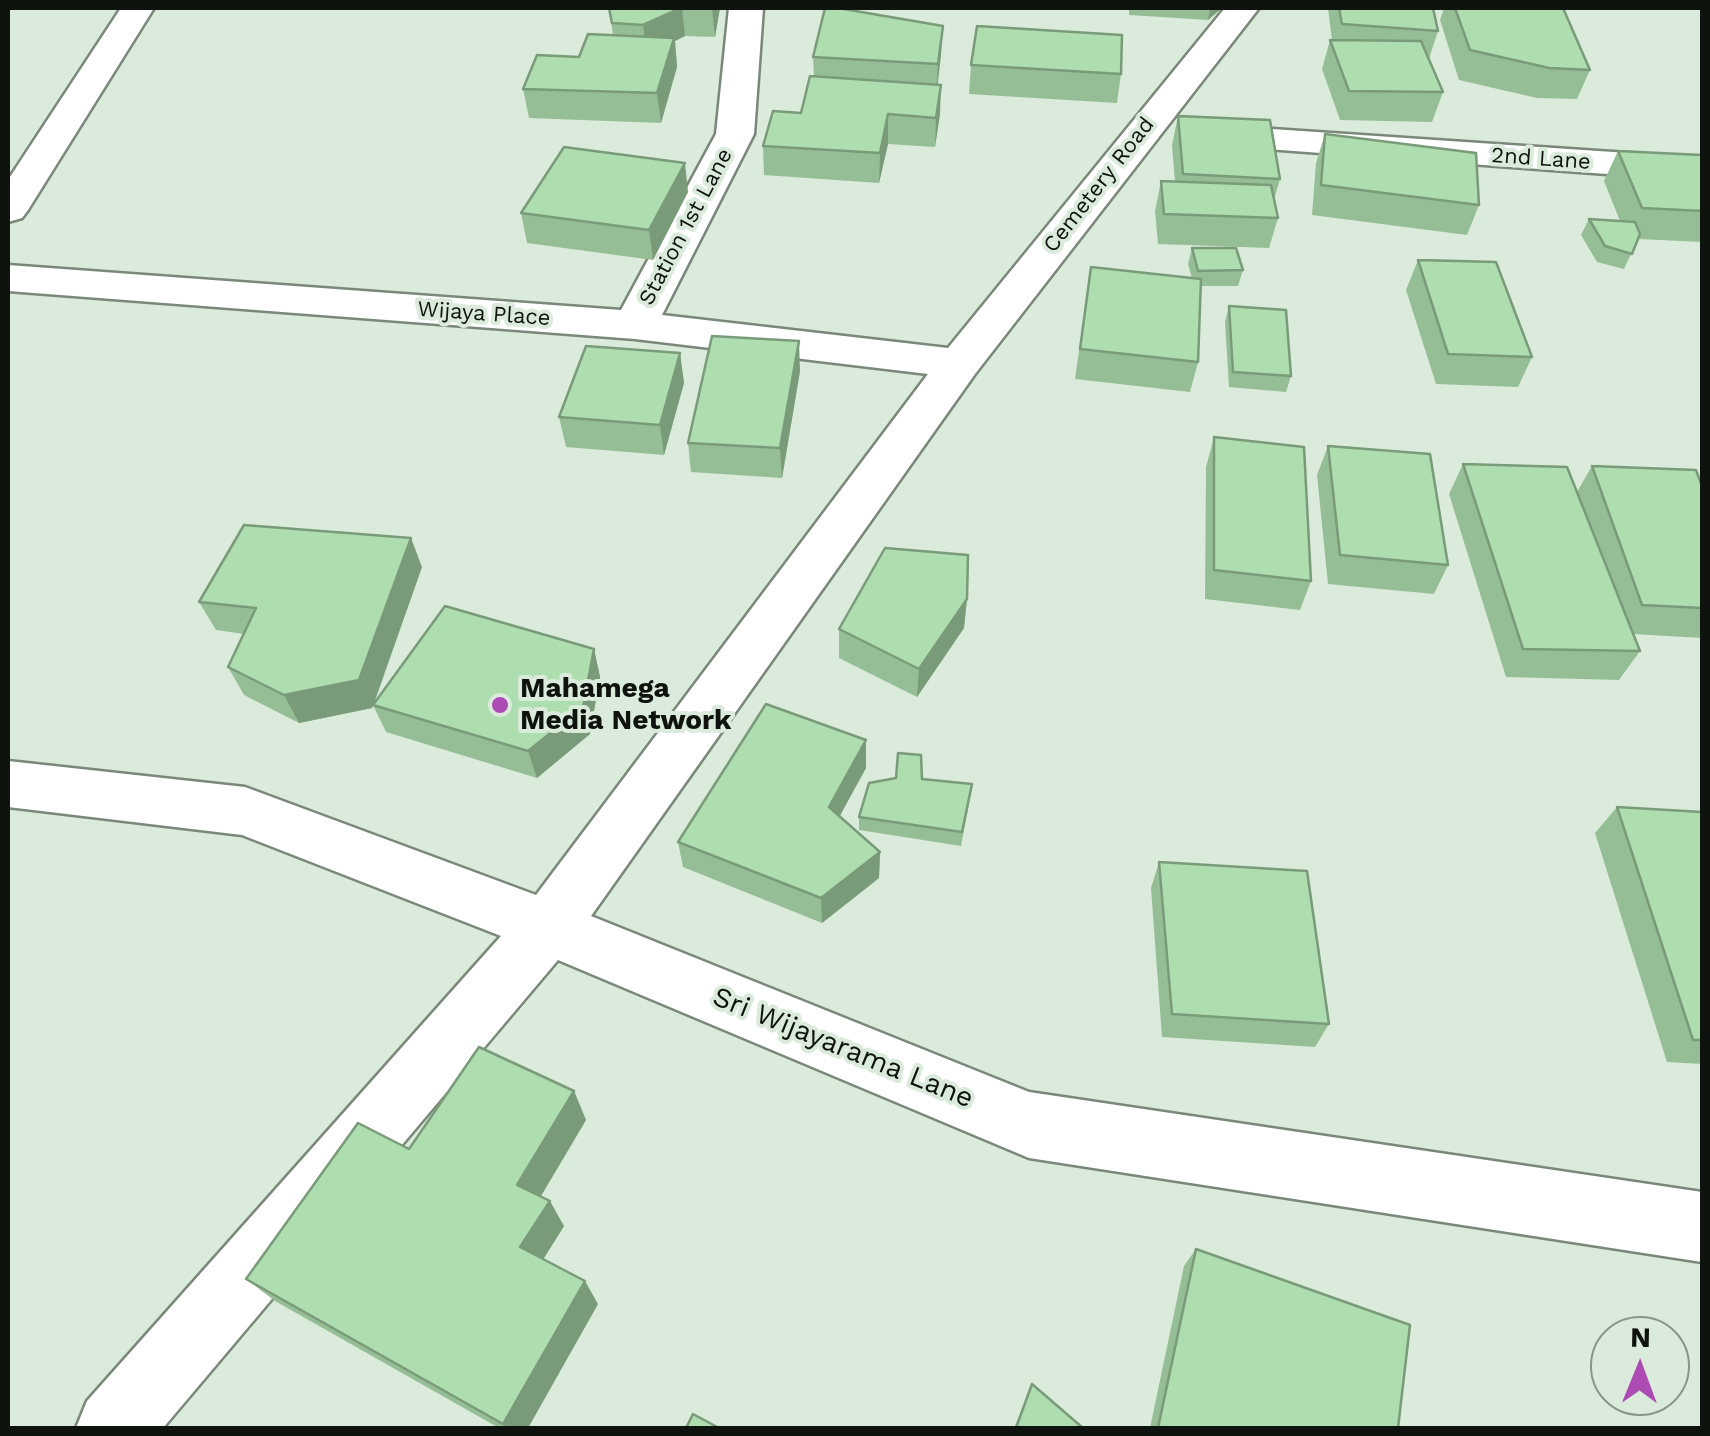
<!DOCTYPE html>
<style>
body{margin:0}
#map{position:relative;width:1710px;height:1436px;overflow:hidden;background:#dbebdb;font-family:"Work Sans",sans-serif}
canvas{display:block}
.frame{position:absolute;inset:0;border:10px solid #0e130e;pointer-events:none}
.north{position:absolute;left:1590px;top:1316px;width:100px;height:100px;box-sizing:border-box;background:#dbebdb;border:2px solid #899589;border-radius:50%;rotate:1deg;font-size:28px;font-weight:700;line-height:40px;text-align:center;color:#0e130e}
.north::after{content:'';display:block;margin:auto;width:35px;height:45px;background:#ac4bb3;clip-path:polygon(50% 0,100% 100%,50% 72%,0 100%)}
</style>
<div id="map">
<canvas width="1710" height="1436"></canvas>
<div class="frame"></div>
<div class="north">N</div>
</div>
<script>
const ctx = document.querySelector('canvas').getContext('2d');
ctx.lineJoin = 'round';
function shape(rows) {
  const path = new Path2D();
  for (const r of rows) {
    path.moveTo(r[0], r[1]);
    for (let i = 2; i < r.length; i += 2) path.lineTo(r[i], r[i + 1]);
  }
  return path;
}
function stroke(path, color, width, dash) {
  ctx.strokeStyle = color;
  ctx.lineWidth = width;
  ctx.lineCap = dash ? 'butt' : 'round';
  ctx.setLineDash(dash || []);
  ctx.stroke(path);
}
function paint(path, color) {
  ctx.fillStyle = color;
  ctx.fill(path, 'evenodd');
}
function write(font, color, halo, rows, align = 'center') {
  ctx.font = font + ' "Work Sans",sans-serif';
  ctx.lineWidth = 8;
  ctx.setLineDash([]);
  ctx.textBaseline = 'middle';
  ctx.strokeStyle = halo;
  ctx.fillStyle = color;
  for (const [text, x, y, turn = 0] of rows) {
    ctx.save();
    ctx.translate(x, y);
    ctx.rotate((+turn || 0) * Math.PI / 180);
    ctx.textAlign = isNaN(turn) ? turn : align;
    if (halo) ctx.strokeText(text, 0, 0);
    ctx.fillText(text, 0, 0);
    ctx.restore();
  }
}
const minor = shape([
 [121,8,154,8,28,210,22,218,8,222,8,180,121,8],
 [729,8,763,8,754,134,662,315,948,348,1225,8,1259,8,975,374,591,916,1029,1092,1702,1192,1702,1262,1029,1158,558,960,163,1428,76,1428,87,1401,501,936,242,835,8,807,8,761,245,787,536,895,928,374,635,339,8,291,8,265,621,310,716,134,729,8],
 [1198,124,1702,158,1702,181,1185,143,1179,135,1185,127,1198,124]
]);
stroke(minor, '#7a887a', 5);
paint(minor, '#fff');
paint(shape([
 [609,8,720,8,715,37,685,36,675,41,677,67,661,123,529,118,523,89,579,57,613,35],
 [1129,8,1222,8,1208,20,1129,15],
 [1328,8,1433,8,1438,31,1429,59,1443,92,1432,122,1340,120,1322,69,1330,40,1332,40],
 [1444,8,1563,8,1590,70,1577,99,1537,98,1459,80,1440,20],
 [941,55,938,84,940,114,935,147,888,144,879,183,764,175,763,146,801,113,814,77,813,57],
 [971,65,1121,74,1117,103,969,94],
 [1178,116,1280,179,1274,200,1278,218,1269,248,1158,244,1155,211,1161,181,1175,182,1172,145],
 [1325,134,1479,205,1467,235,1312,215,1316,163],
 [1618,151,1702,155,1702,242,1638,239,1624,269,1597,262,1581,235,1589,219,1620,221,1604,181],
 [688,192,653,260,527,243,521,213],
 [1192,248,1243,270,1238,286,1200,286,1198,362,1190,392,1075,379,1091,267,1192,278,1188,264],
 [1418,260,1532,357,1518,387,1436,384,1406,290],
 [1229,306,1291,376,1286,392,1229,387,1225,322],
 [680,353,684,383,664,455,566,447,559,417],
 [800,371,782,478,691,472,688,443],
 [1214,437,1311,581,1300,610,1205,599,1206,467],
 [1328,446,1448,565,1434,594,1328,584,1317,475],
 [1463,464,1577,492,1592,466,1702,486,1702,638,1633,634,1640,651,1619,680,1506,677,1449,494],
 [422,567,374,704,594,649,600,677,590,734,537,778,386,732,373,705,372,708,299,723,244,695,228,667,244,634,216,630,199,602],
 [967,599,964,628,917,697,839,658,839,629],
 [866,740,866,768,839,816,880,852,879,878,822,923,683,867,678,842],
 [922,779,970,798,961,846,859,830,859,817],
 [1617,807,1702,812,1702,1064,1667,1062,1595,833],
 [1159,862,1329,1024,1315,1047,1162,1037,1151,888],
 [574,1091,586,1120,541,1196,564,1226,543,1259,598,1304,528,1428,499,1428,275,1301,246,1279,409,1149],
 [1196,1249,1398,1428,1150,1428,1184,1266],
 [1032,1384,1083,1428,1014,1428]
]), '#96be96');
paint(shape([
 [682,8,685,36,675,41,677,67,661,123,657,93,647,54,643,25],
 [712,8,720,8,715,37],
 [1210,8,1222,8,1208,20],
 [943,26,941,55,936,93,938,64],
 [941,85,940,114,935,147,936,118],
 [888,114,888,144,879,183,880,153],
 [685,163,688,192,653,260,649,230],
 [799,341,800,371,782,478,780,448],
 [680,353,684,383,664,455,660,425],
 [411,538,422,567,372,708,299,723,284,695],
 [967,599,964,628,917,697,919,669],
 [594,649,600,677,590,734,537,778,528,751],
 [866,740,866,768,830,834,829,807],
 [880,852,879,878,822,923,821,898],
 [574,1091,586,1120,532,1211,517,1185],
 [550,1201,564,1226,536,1271,520,1247],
 [585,1281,598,1304,528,1428,508,1428,503,1424]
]), '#7a9b7a');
const building = shape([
 [609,8,681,8,643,25,612,23,609,8],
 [825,8,838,8,943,26,938,64,813,57,825,8],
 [1339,8,1433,8,1438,31,1342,24,1339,8],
 [1455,8,1563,8,1590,70,1549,68,1470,50,1455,8],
 [977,26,1122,35,1121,74,971,65,977,26],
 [588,34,674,38,657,93,523,89,537,55,579,57,588,34],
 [1330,40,1421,41,1443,92,1349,91,1330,40],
 [810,76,941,85,936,118,888,114,880,153,763,146,773,111,801,113,810,76],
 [1178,116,1270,120,1280,179,1183,174,1178,116],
 [1325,134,1476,153,1479,205,1321,185,1325,134],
 [564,147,685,163,649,230,521,213,564,147],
 [1618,151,1702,155,1702,211,1642,208,1618,151],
 [1161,181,1271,185,1278,218,1164,214,1161,181],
 [1589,219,1635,222,1640,234,1632,254,1605,246,1589,219],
 [1192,248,1236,248,1243,270,1198,271,1192,248],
 [1418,260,1496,262,1532,357,1448,354,1418,260],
 [1091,267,1201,279,1198,362,1080,349,1091,267],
 [1229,306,1286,310,1291,376,1233,372,1229,306],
 [712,336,799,341,780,448,688,443,712,336],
 [586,346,680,353,660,425,559,417,586,346],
 [1214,437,1304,447,1311,581,1214,570,1214,437],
 [1328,446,1430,454,1448,565,1340,555,1328,446],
 [1463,464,1567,467,1640,651,1523,649,1463,464],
 [1592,466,1696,470,1702,486,1702,608,1642,605,1592,466],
 [244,525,411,538,359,680,284,695,228,667,256,608,199,602,244,525],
 [885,548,968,555,967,599,919,669,839,629,885,548],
 [445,606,594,649,583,707,528,751,373,705,445,606],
 [766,704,866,740,829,807,880,852,821,898,678,842,766,704],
 [898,753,921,755,922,779,972,784,962,832,859,817,869,783,896,778,898,753],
 [1617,807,1702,812,1702,1040,1693,1040,1617,807],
 [1159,862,1307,871,1329,1024,1172,1014,1159,862],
 [479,1047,574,1091,517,1185,550,1201,520,1247,585,1281,503,1424,246,1279,358,1123,409,1149,479,1047],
 [1196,1249,1410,1325,1398,1428,1158,1428,1196,1249],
 [1032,1384,1083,1428,1016,1428,1032,1384],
 [693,1414,719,1428,686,1428,693,1414]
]);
paint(building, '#aeddaf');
stroke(building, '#7a9b7a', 2.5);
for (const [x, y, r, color] of [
 [500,705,10,"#ac4bb3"]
]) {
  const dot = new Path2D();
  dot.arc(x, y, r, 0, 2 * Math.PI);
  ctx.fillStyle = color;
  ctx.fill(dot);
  stroke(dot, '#dbebdb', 4);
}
write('22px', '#0e130e', '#dbebdb', [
 ["2nd Lane",1541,159,4],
 ["Cemetery Road",1099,185,-52],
 ["Station 1st Lane",686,227,-62],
 ["Wijaya Place",484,314,4]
]);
write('bold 28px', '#0e130e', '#dbebdb', [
 ["Mahamega",520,689],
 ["Media Network",520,721]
], 'left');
write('28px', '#0e130e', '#dbebdb', [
 ["Sri Wijayarama Lane",843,1048,22]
]);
</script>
